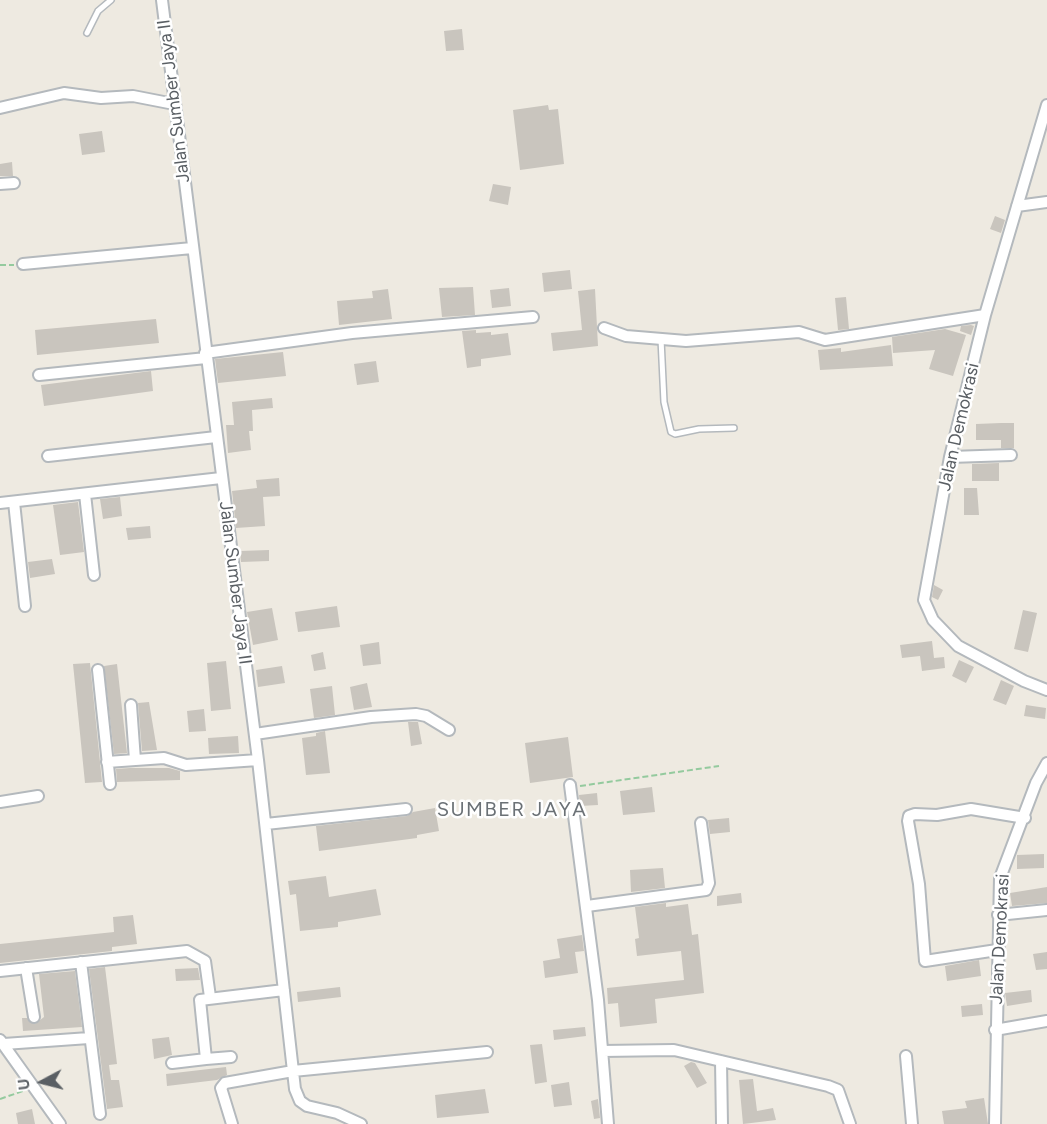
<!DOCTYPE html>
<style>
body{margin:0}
#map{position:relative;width:1047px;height:1124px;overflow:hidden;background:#eeeae1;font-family:Figtree,sans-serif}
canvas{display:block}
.north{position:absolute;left:12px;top:1052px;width:60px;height:60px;-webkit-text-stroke:4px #fff;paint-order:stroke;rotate:263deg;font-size:16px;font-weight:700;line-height:24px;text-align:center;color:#5a5f64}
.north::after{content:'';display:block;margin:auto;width:21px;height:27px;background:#5a5f64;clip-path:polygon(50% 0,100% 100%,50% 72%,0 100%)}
</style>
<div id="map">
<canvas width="1047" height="1124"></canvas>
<div class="north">U</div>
</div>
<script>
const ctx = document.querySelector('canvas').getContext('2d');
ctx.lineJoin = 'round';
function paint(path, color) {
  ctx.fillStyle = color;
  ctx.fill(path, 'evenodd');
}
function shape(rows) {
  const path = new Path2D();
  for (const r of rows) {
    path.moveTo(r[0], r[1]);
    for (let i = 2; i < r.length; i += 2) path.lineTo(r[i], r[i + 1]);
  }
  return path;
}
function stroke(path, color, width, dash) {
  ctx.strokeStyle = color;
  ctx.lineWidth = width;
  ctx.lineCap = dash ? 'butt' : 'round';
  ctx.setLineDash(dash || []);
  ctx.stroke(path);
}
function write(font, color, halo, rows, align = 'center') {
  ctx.font = font + ' Figtree,sans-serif';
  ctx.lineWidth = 5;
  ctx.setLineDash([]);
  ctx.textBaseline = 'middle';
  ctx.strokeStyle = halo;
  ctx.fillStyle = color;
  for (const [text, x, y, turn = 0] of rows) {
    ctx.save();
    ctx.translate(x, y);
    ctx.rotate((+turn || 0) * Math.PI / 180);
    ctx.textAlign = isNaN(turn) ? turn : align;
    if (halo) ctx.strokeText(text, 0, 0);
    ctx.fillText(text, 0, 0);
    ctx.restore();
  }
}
paint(shape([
 [462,29,464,50,446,51,444,31],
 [548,105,549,110,558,109,564,164,520,170,513,110],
 [102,131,105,152,82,155,79,134],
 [12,162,13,176,0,176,0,164],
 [493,184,511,187,508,205,489,201],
 [995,216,1005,220,1001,233,990,229],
 [570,270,572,289,544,292,542,273],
 [473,287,475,315,442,317,439,288],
 [509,288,511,306,492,308,490,290],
 [388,289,392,319,339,325,337,301,373,298,372,291],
 [595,289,598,346,553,351,551,333,582,330,578,291],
 [846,297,849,329,838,330,835,298],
 [156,319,159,343,37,355,35,330],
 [971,325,974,326,971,335,960,331,961,326],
 [945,329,966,335,953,376,929,369,935,350,893,353,892,337],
 [476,330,476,333,491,332,491,335,508,333,511,355,481,359,481,366,467,368,462,331],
 [891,345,893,366,820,370,818,350,841,348,841,352],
 [283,352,286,376,218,383,215,359],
 [376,361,379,382,357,385,354,364],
 [151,371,153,391,44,406,41,385],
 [272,398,273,408,252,410,253,431,249,431,251,450,228,453,226,425,234,425,232,402],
 [1001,423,1014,423,1014,448,1001,448,1001,440,976,440,976,424],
 [999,463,999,481,972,481,972,464],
 [279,478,280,496,263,497,265,526,236,528,232,491,257,488,256,480],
 [964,488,977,488,979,515,964,515],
 [120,497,122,516,103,519,100,499],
 [78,502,84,552,60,555,53,505],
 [150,526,151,538,128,540,126,528],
 [269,550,269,561,241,562,240,551],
 [52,559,55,574,30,578,28,562],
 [934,585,943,590,938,600,932,597],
 [337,606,340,627,298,632,295,612],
 [272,608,278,640,253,645,247,612],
 [1023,610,1037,613,1028,652,1014,649],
 [932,641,934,658,944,657,945,668,922,671,920,656,902,658,900,645],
 [379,642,381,664,363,666,360,645],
 [323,652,326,669,314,671,311,655],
 [959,660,974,667,966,683,952,676],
 [226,661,231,709,211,711,207,663],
 [90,663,102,782,85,783,73,664],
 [117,664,127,753,114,754,104,666],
 [282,666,285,683,258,687,256,670],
 [1001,680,1014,686,1006,705,993,700],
 [367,683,372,707,354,710,350,687],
 [332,686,335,715,314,718,310,689],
 [149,702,157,750,142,751,138,703],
 [1026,705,1046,708,1045,719,1024,716],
 [204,709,206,731,189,732,187,711],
 [408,722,418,722,422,744,411,746],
 [325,731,330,773,306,775,302,738,316,736,316,733],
 [238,736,239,753,209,754,208,738],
 [568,737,573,777,530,783,525,743],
 [130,768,169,768,180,771,180,780,117,782,116,769],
 [652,787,655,812,623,815,620,791],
 [597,793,598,805,580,806,579,795],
 [435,808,439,831,417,835,417,838,319,851,316,826,407,816,413,812],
 [729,818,730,832,710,834,708,820],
 [1044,854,1044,868,1017,869,1017,855],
 [663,868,665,888,631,892,630,870],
 [326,876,329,897,376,889,381,915,338,922,338,927,300,931,296,894,290,895,288,881],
 [1047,887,1047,903,1012,906,1010,893],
 [741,893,742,903,717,906,717,896],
 [666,903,666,907,688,904,692,935,698,934,704,993,655,999,657,1023,620,1027,618,1003,608,1004,607,988,684,980,681,951,637,956,635,939,639,938,635,907],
 [133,915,137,944,112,947,112,951,0,963,0,944,114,932,113,917],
 [582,935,584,951,575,952,578,973,545,978,543,961,560,958,557,939],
 [1047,952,1047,969,1036,970,1033,954],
 [979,960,981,976,947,981,945,966],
 [105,967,117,1064,109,1065,111,1080,119,1080,123,1107,107,1109,89,969],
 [198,968,200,980,176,981,175,969],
 [75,971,82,1027,23,1031,22,1018,27,1018,35,1024,44,1017,39,974],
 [340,987,341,997,298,1002,297,992],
 [1031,990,1032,1002,1007,1006,1005,993],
 [982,1004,983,1015,962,1017,961,1006],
 [585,1027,586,1036,554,1040,553,1030],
 [169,1037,172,1055,154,1059,152,1039],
 [542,1044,547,1082,535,1084,530,1045],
 [691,1062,695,1063,707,1083,697,1088,684,1066],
 [226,1067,227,1075,217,1080,167,1086,166,1074],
 [753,1079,757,1111,773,1108,776,1120,743,1124,739,1080],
 [569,1082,572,1105,554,1107,551,1085],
 [485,1089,489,1113,437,1118,435,1095],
 [984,1098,988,1124,944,1124,942,1111,967,1108,965,1101],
 [598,1099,600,1118,594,1119,591,1101],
 [32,1109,35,1124,18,1124,16,1113]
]), '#c9c5be');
const service = shape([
 [87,33,98,11,111,0],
 [661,339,664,402,671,432,675,434,699,429,734,428]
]);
const minor = shape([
 [162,0,258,760,295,1089,300,1101,307,1106,337,1113,361,1124],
 [1047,105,985,315,950,457,924,600,933,620,958,646,1024,681,1047,690],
 [0,108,64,93,101,98,133,96,174,104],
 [0,184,14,183],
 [1017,206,1047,202],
 [23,264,192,248],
 [604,328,626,336,686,341,799,332,825,340,985,315],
 [205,353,352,333,533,317],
 [39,375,206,358],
 [48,456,216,437],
 [950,457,1011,455],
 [85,494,94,575],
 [14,502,25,606],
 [0,503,221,478],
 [98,670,110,784],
 [131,705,135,760],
 [255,734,371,717,416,714,426,716,449,730],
 [107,762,164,758,186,765,258,760],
 [570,785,598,1000,608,1124],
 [0,802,38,796],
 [266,824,406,809],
 [587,906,706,890,709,883,701,823],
 [998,915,1047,910],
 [997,950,925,961,919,884,908,821,909,816,915,814,937,815,971,809,1025,818],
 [81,962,100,1114],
 [26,968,34,1017],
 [0,971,187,951,205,961,210,997],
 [995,1030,1047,1021],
 [0,1040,60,1124],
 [4,1044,89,1038],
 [602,1051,674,1050,828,1086,838,1090,850,1124],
 [906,1056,912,1124],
 [231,1057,206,1059,200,1000,284,990],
 [721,1061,722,1124],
 [172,1063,206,1059],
 [232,1124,221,1088,225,1083,293,1071,487,1052],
 [995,1124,1000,878,1036,783,1047,763]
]);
stroke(service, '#b4b9bd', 8);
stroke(minor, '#b4b9bd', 14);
stroke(shape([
 [0,265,14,265],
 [580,786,719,766],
 [0,1099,23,1091]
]), '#94ca9e', 2, [6, 3]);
stroke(service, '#fff', 5);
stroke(minor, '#fff', 10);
write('18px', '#5a5f64', '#fff', [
 ["Jalan Sumber Jaya II",174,101,-97],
 ["Jalan Demokrasi",959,427,-77],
 ["Jalan Sumber Jaya II",235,583,83],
 ["Jalan Demokrasi",1000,939,-87]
]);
ctx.letterSpacing = '1.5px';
write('20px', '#6b7176', '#fff', [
 ["SUMBER JAYA",512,810]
]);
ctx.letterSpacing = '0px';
</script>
